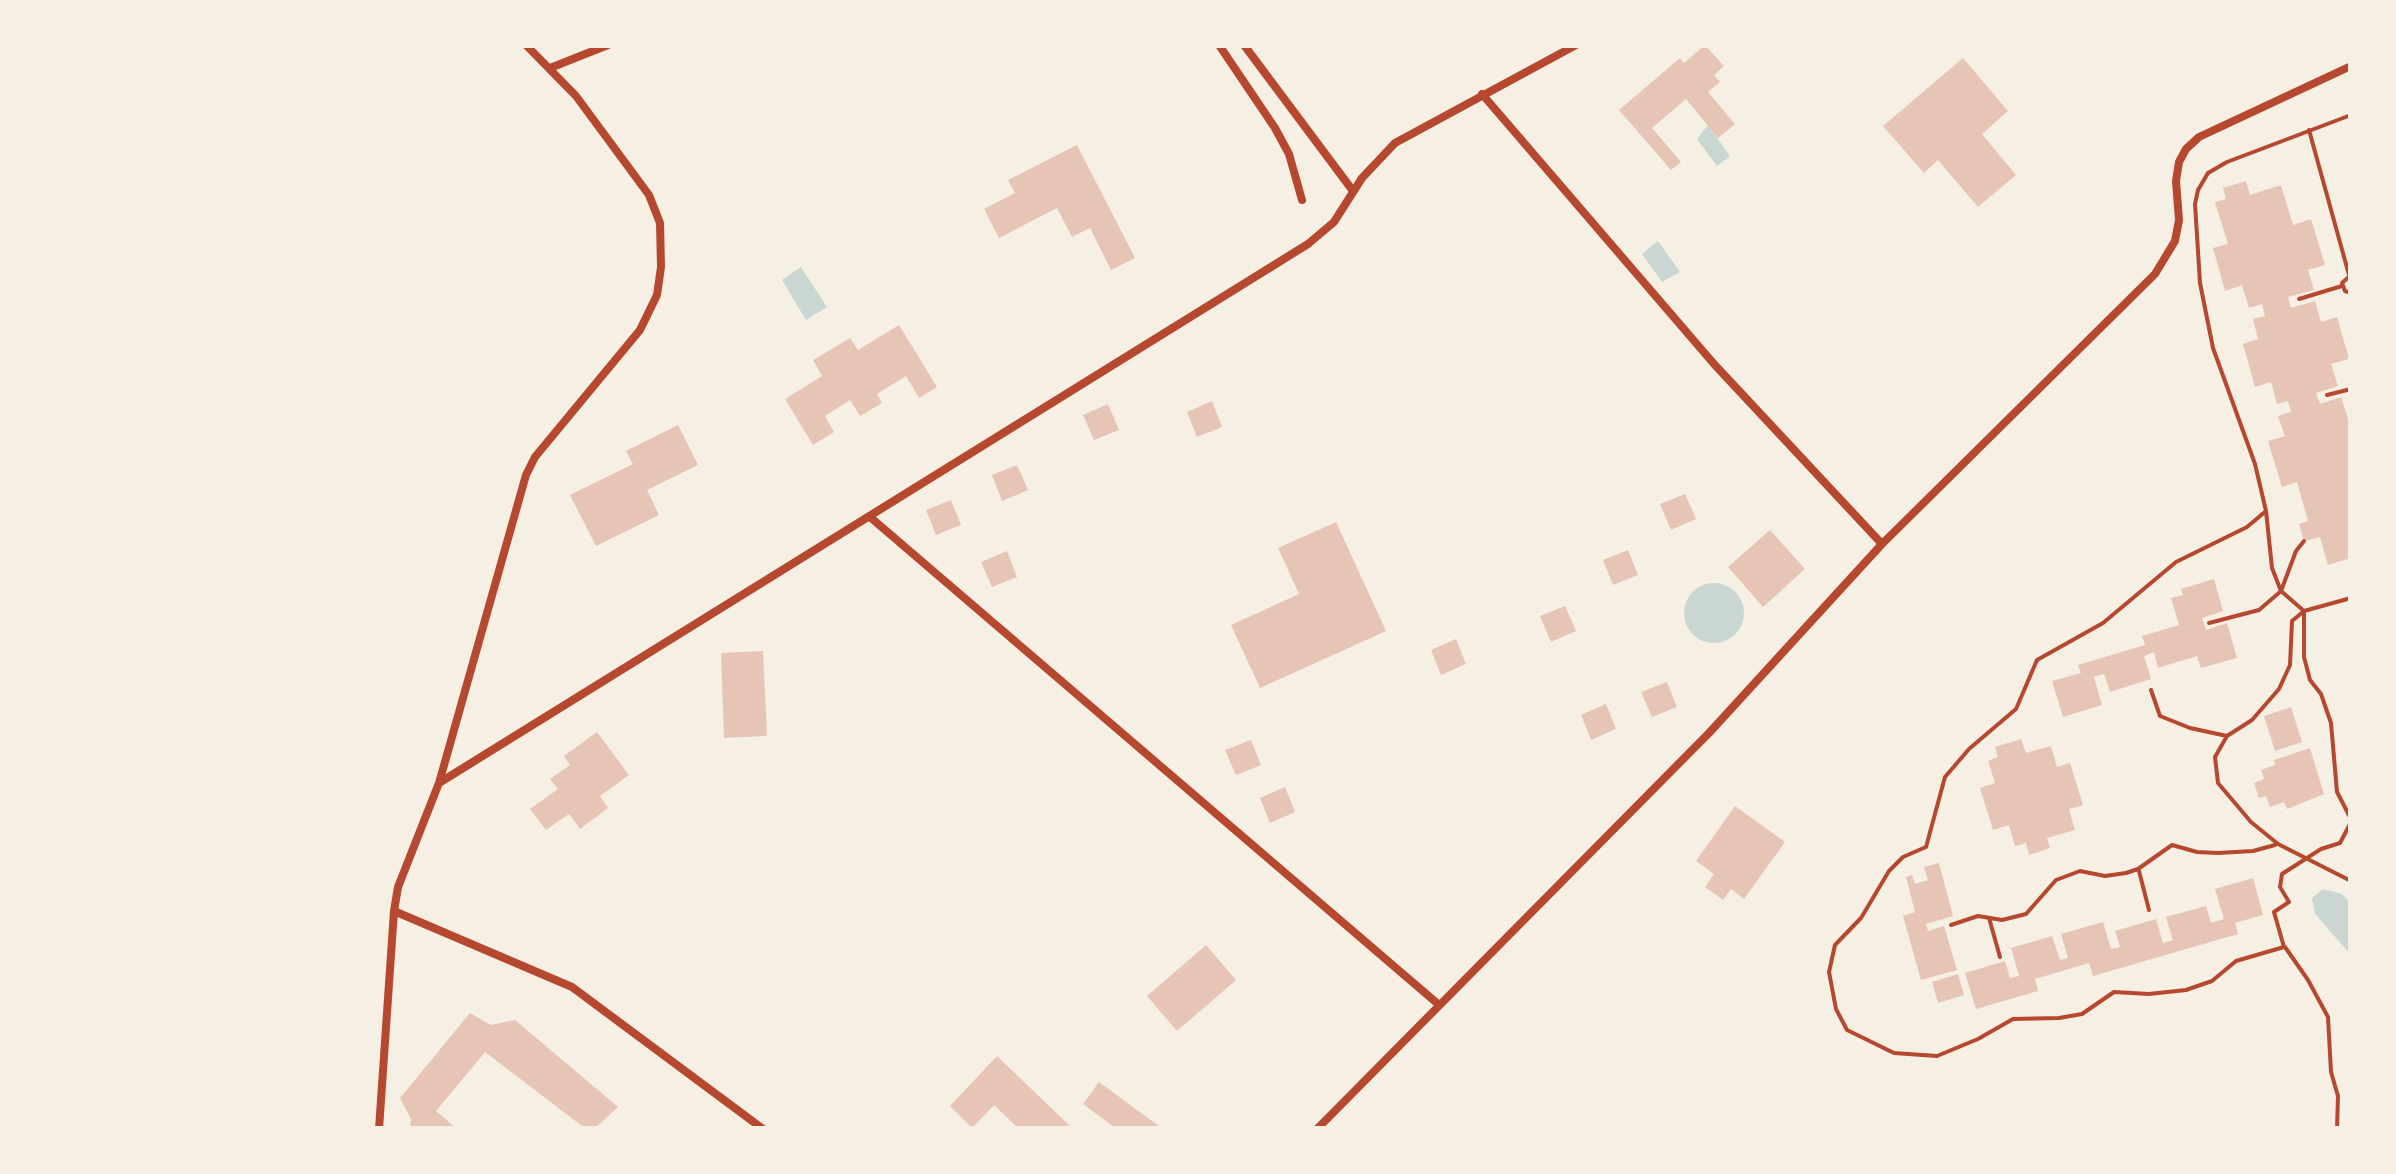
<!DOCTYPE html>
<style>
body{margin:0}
#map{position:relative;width:2396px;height:1174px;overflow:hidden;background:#f6efe4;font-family:Poppins,sans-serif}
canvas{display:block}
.frame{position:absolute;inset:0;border:48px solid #f6efe4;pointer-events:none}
</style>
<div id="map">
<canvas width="2396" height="1174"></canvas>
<div class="frame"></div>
</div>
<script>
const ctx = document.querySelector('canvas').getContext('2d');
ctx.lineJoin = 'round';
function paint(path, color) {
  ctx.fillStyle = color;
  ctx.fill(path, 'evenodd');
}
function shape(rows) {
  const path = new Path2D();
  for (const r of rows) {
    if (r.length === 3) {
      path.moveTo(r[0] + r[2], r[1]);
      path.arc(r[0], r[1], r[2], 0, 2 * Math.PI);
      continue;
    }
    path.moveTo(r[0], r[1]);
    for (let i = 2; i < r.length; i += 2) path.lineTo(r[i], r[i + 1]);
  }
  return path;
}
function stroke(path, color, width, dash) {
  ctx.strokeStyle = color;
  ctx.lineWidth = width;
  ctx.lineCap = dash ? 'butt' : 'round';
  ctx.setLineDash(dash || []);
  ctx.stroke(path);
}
paint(shape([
 [1708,125,1730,156,1717,166,1697,139],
 [1658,241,1680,272,1662,282,1642,254],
 [801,267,827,307,806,320,782,280],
 [1714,613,30],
 [2323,889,2342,894,2351,904,2351,955,2315,914,2312,898]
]), '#c9d6d2');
paint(shape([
 [1705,45,1724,66,1714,75,1720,82,1708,92,1735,124,1718,138,1686,99,1652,128,1681,162,1671,170,1619,110,1680,58,1684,63],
 [1963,58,2008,111,1982,134,2016,175,1978,207,1938,160,1924,173,1883,126],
 [1077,145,1135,258,1111,270,1090,228,1072,237,1057,208,999,238,984,209,1015,193,1008,180],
 [2246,181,2250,195,2281,185,2293,225,2311,219,2325,265,2308,270,2314,290,2288,297,2291,308,2315,301,2321,322,2337,317,2349,359,2331,364,2338,386,2316,393,2320,404,2341,397,2348,419,2351,418,2351,558,2328,565,2320,537,2304,541,2299,524,2308,521,2297,482,2282,487,2268,441,2285,436,2278,416,2291,412,2288,401,2277,404,2271,382,2255,387,2243,344,2258,339,2253,319,2265,316,2262,304,2249,308,2242,285,2225,291,2213,248,2228,244,2215,202,2226,199,2223,188],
 [899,325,937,387,919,398,906,376,877,394,882,403,860,416,850,400,825,416,834,432,813,445,785,399,822,376,813,360,850,338,858,350],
 [1212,401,1222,427,1197,437,1187,412],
 [1108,404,1119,430,1094,440,1083,415],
 [678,425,698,465,647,490,659,515,596,546,570,495,633,464,626,451],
 [1017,465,1028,490,1002,501,992,475],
 [1685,494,1696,519,1671,530,1660,504],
 [951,500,961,525,936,535,926,510],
 [1336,522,1386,631,1260,688,1231,625,1299,594,1278,548],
 [1770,530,1805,569,1763,607,1728,567],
 [1628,550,1638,575,1613,585,1603,560],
 [1007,551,1017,577,992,587,981,562],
 [2214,579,2223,611,2202,618,2206,630,2227,623,2237,658,2201,668,2197,656,2158,668,2154,652,2144,656,2151,679,2110,692,2104,674,2094,677,2102,705,2063,717,2052,681,2081,673,2078,665,2145,645,2142,636,2179,625,2171,598,2183,595,2181,589],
 [1565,606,1576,631,1551,642,1540,616],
 [1456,639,1466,664,1441,675,1431,650],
 [763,651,767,736,724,738,721,653],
 [1667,682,1677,707,1652,717,1641,692],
 [1606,704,1616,729,1591,740,1581,715],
 [2291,707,2302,742,2275,751,2264,716],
 [597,732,629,775,600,796,608,808,580,829,569,814,546,830,530,809,558,789,550,779,570,765,564,756],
 [2021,739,2026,753,2051,746,2057,767,2070,763,2083,805,2069,809,2075,830,2047,838,2050,848,2029,855,2026,843,2015,846,2009,825,1993,830,1980,788,1995,783,1988,761,1998,757,1995,747],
 [1251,740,1261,765,1236,775,1225,750],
 [2310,748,2324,794,2287,809,2284,802,2270,807,2266,796,2259,798,2254,783,2264,779,2261,770,2275,765,2274,760],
 [1285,787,1295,812,1270,823,1260,798],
 [1735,806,1785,842,1744,899,1731,889,1723,900,1705,887,1714,874,1696,861],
 [1939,863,1953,916,1926,924,1928,931,1944,926,1957,970,1921,980,1903,916,1915,912,1906,877,1912,875,1915,884,1928,880,1924,867],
 [2253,878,2263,915,2235,923,2238,934,2093,976,2089,963,2035,979,2038,991,1976,1009,1965,973,2005,961,2010,978,2019,976,2011,948,2052,936,2060,960,2068,958,2061,934,2103,922,2111,949,2120,947,2115,931,2156,919,2163,943,2173,940,2166,917,2206,906,2211,923,2224,919,2215,889],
 [1206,945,1236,980,1177,1031,1147,996],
 [1958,974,1964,995,1938,1003,1932,982],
 [470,1013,491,1025,515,1020,618,1107,594,1129,586,1129,485,1052,436,1111,457,1129,410,1129,411,1119,400,1098],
 [997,1056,1070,1126,1067,1129,1019,1129,994,1105,972,1128,950,1106],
 [1099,1082,1163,1129,1117,1129,1083,1104]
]), '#e6c5b7');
stroke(shape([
 [2351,115,2227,162,2208,173,2198,190,2195,204,2200,283,2213,348,2255,464,2266,511,2272,568,2281,591,2304,611,2304,657,2310,680,2321,694,2331,723,2337,792,2351,819],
 [2309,130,2349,275],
 [2351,275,2342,283,2345,291,2351,293],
 [2299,299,2342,286],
 [2327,395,2351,389],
 [2266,511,2247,527,2176,562,2103,623,2037,660,2016,709,1969,749,1945,777,1926,847,1903,857,1889,871,1861,918,1835,945,1829,972,1836,1009,1847,1030,1894,1053,1937,1056,1978,1039,2013,1019,2059,1018,2082,1014,2114,992,2149,994,2186,990,2212,981,2236,961,2284,947,2274,912,2289,902,2280,887,2282,874,2321,849,2340,843,2351,822],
 [2351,598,2304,611,2292,621,2290,665,2279,689,2252,720,2227,736,2215,757,2218,783,2251,822,2278,844,2351,881],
 [2209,623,2259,610,2273,598,2281,591,2296,551,2304,541],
 [2351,651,2351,653],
 [2151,690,2160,716,2190,728,2227,736],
 [2139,871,2149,910],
 [1989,918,2000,957],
 [1951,925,1978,916,2002,920,2026,914,2056,880,2080,871,2105,876,2126,873,2138,869,2172,845,2197,852,2218,853,2253,851,2275,845],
 [2285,947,2308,980,2328,1017,2331,1072,2338,1096,2337,1129]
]), '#b5482f', 4);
stroke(shape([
 [1219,45,1275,128,1289,154,1302,200],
 [1244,45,1353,191],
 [550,68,608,45],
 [1482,94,1714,364,1882,544],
 [870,517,1438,1004],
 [439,783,526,475,535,457,640,330,657,295,661,267,660,223,649,195,576,96,526,45],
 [394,911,398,887,439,783,1308,244,1334,222,1362,178,1395,143,1576,45],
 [379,1129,394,911,572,987,763,1129],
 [1317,1129,1709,733,1882,544,2155,274,2175,241,2179,220,2176,181,2179,162,2186,149,2199,137,2351,66]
]), '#b5482f', 8);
</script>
